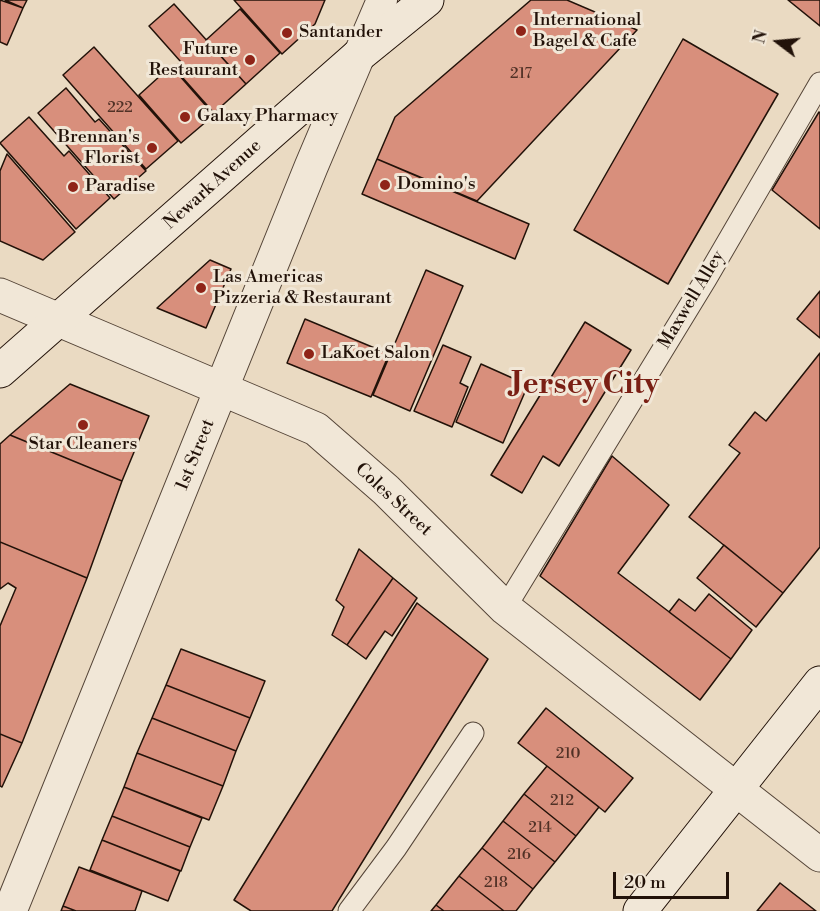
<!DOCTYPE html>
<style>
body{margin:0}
#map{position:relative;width:820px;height:911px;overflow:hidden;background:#eadac2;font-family:"Libre Bodoni",serif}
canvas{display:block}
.north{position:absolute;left:748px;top:12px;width:60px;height:60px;-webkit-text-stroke:4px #f1e7d7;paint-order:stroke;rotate:286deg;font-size:16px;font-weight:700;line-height:24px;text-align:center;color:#221209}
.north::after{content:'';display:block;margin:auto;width:21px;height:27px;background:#221209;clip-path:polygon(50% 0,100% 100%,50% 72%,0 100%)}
.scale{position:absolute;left:613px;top:872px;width:116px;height:27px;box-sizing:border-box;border:3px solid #221209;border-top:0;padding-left:8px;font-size:18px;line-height:21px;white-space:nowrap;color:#221209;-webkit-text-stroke:4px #f1e7d7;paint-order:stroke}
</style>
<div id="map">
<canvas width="820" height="911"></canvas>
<div class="north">N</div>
<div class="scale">20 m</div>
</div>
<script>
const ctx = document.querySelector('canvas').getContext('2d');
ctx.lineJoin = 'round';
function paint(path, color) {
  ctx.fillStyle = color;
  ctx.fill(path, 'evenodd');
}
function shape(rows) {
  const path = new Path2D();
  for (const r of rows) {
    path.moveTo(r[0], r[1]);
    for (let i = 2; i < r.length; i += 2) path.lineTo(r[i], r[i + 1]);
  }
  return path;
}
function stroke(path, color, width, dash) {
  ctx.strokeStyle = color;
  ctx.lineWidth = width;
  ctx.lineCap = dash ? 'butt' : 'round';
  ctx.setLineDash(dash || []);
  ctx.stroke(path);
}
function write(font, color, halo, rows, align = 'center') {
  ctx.font = font + ' "Libre Bodoni",serif';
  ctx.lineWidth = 6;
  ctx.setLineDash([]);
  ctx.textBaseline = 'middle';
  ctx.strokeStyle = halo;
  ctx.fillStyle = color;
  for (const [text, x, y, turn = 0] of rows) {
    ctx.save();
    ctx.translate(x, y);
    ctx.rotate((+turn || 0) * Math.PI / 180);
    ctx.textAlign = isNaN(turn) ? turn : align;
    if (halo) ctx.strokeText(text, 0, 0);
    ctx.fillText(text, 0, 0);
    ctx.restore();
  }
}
const building = shape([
 [0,0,23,8,7,45,0,42,0,0],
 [5,0,27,0,23,8,5,0],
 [234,0,325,0,315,24,282,54,234,0],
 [531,0,567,0,637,30,477,201,377,159,395,117,531,0],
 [788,0,820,0,820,26,788,0],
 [174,4,246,84,214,113,174,68,181,62,149,26,174,4],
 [240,9,280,53,246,84,206,40,240,9],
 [683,39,778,94,668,284,574,230,683,39],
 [94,47,178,141,146,169,63,75,94,47],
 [171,66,214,115,181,143,139,95,171,66],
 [66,88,95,122,99,119,146,171,114,199,38,113,66,88],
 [819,112,820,113,820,229,772,190,819,112],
 [29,117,64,156,69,151,110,198,76,229,0,143,29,117],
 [7,154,75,232,43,260,0,241,0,171,7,154],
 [377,159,529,224,515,259,362,194,377,159],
 [210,260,231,269,206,328,157,308,210,260],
 [426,270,463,286,410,411,373,395,426,270],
 [820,291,820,338,797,319,820,291],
 [305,319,389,354,371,397,287,363,305,319],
 [585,322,631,350,559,466,543,456,522,493,491,475,585,322],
 [443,345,471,357,460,383,468,387,452,427,414,411,443,345],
 [820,353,820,547,783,593,689,517,740,453,729,445,755,412,766,421,820,353],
 [481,364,528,385,503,443,456,422,481,364],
 [70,384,149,416,122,481,10,435,70,384],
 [10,435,122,481,87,578,0,542,0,444,10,435],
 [612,456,669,505,618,573,731,659,700,700,540,576,612,456],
 [0,542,87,578,22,743,0,734,0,626,16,588,8,583,0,589,0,542],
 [724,545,783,593,756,627,697,578,724,545],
 [359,549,393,578,347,645,332,635,344,607,336,600,359,549],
 [393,578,417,598,392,636,385,631,366,659,347,645,393,578],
 [709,594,752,630,731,659,669,612,679,599,695,611,709,594],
 [417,603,488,659,332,911,251,911,234,900,417,603],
 [181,649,265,681,250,718,166,685,181,649],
 [166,685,250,718,236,751,152,718,166,685],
 [546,708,633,778,605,812,518,743,546,708],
 [152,718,236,751,223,786,137,753,152,718],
 [0,734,22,743,2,787,0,786,0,734],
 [137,753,223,786,209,820,124,787,137,753],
 [547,766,599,807,576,836,524,794,547,766],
 [124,787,202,818,190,847,112,816,124,787],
 [524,794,576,836,555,862,503,821,524,794],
 [112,816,190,847,181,871,102,840,112,816],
 [503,821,555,862,533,889,482,848,503,821],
 [102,840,180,871,168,901,90,870,102,840],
 [482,848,533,889,516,911,504,911,459,876,482,848],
 [79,867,142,891,135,911,76,911,63,906,79,867],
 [459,876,504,911,444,911,436,905,459,876],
 [780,883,816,911,757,911,780,883],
 [436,905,444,911,431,911,436,905],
 [63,906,76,911,61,911,63,906]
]);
paint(building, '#d88f7c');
stroke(building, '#221209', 1.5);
const service = shape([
 [505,608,706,279,820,83],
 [349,911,396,848,473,733]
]);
const pedestrian = shape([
 [358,56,382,0]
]);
const minor = shape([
 [0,295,316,429,386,490,505,608,820,855],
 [10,911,311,167,358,56]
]);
const secondary = shape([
 [0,371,358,56,427,0],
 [640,911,820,683]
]);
stroke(service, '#544437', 23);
stroke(pedestrian, '#544437', 32);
stroke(minor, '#544437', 35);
stroke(secondary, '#221209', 35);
stroke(service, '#f1e7d7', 21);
stroke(pedestrian, '#f1e7d7', 30);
stroke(minor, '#f1e7d7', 33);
stroke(secondary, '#f1e7d7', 33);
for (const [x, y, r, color] of [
 [521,31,6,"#8f2418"],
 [287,33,6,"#8f2418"],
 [250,60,6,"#8f2418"],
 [185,117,6,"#8f2418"],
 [152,148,6,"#8f2418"],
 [385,185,6,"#8f2418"],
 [73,187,6,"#8f2418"],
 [201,288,6,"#8f2418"],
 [309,354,6,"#8f2418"],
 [83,425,6,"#8f2418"]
]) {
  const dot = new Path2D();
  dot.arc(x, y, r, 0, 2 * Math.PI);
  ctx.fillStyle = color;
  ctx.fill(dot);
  stroke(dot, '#f1e7d7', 2);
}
write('15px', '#503126', null, [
 ["217",521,74],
 ["222",120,108],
 ["210",568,754],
 ["212",562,801],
 ["214",540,828],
 ["216",519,855],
 ["218",496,883]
]);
write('18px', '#221209', '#f1e7d7', [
 ["International",533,21],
 ["Bagel & Cafe",533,42],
 ["Santander",299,33],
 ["Future",238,50,"right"],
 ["Restaurant",238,71,"right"],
 ["Galaxy Pharmacy",197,117],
 ["Brennan's",140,138,"right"],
 ["Florist",140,159,"right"],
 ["Domino's",397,185],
 ["Paradise",85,187],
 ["Las Americas",213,278],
 ["Pizzeria & Restaurant",213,299],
 ["LaKoet Salon",321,354],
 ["Star Cleaners",83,445,"center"]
], 'left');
write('18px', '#221209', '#f1e7d7', [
 ["Newark Avenue",213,185,-42],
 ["Maxwell Alley",692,300,-59],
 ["1st Street",196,455,-68],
 ["Coles Street",393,500,43]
]);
write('bold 30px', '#7a1f14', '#f1e7d7', [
 ["Jersey City",585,386]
]);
</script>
